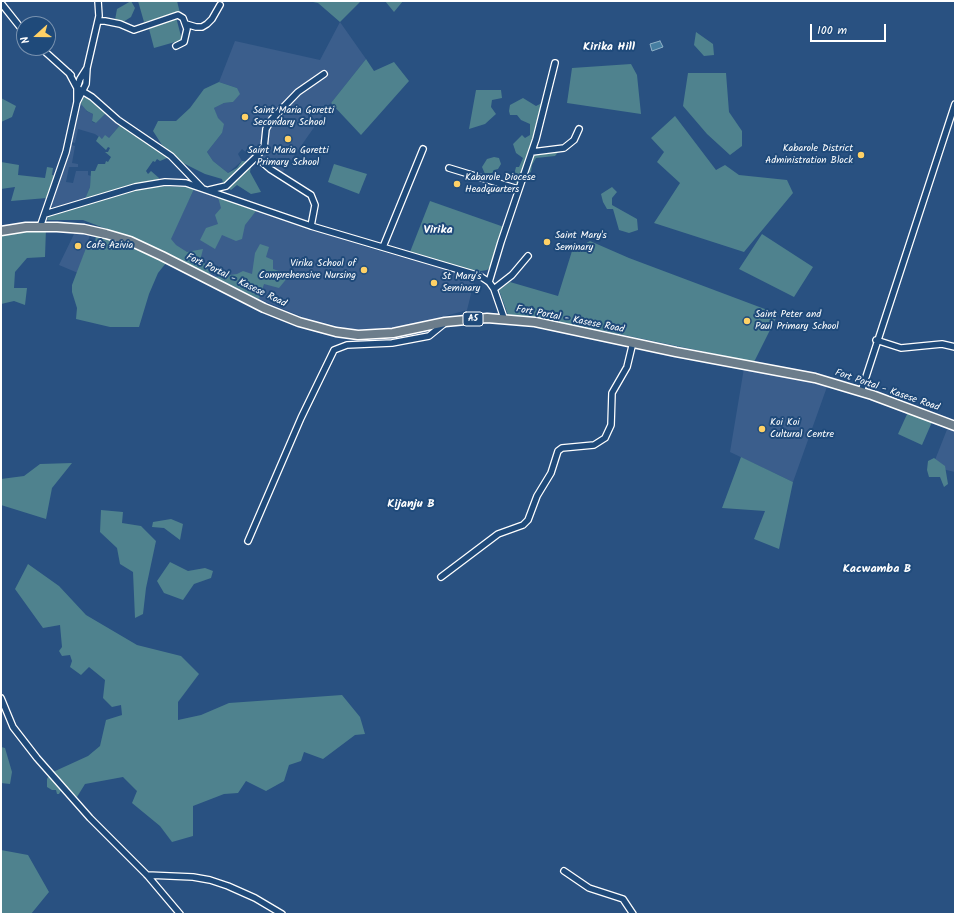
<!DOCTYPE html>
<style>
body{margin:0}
#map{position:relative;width:956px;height:915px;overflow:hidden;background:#295181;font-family:Kalam,sans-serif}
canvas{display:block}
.frame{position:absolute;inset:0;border:2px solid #fff;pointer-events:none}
.north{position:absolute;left:16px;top:16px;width:40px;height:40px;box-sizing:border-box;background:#1f4a7a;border:1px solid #7992af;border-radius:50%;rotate:249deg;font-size:11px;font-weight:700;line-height:16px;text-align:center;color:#fff}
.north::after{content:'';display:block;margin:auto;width:14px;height:18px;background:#ffd166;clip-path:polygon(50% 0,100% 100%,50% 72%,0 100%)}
.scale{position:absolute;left:810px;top:24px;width:76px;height:18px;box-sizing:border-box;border:2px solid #fff;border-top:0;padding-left:5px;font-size:12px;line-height:14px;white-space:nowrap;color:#fff;-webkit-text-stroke:3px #1f4a7a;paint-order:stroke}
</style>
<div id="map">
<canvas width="956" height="915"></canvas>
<div class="frame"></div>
<div class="north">N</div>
<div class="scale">100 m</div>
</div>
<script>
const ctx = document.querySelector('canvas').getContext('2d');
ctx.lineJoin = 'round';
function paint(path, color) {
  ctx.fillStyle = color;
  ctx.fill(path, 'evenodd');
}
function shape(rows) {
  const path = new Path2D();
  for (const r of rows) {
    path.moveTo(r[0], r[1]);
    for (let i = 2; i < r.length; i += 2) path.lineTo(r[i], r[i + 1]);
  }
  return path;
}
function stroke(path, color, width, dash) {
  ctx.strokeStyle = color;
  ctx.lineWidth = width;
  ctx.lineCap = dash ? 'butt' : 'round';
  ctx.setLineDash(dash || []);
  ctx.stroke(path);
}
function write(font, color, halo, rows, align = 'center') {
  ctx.font = font + ' Kalam,sans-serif';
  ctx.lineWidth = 4;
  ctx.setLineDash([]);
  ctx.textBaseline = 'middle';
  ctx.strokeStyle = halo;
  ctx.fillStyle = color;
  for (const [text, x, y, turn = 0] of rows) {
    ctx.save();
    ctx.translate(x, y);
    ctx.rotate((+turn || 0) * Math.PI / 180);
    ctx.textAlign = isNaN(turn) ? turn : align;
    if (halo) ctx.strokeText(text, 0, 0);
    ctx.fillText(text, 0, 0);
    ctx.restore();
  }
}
paint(shape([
 [340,22,366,59,331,103,278,179,242,149,238,154,242,161,228,173,213,161,207,152,222,133,214,108,224,103,233,102,237,88,219,82,235,41,320,60],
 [81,104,87,109,86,111,93,114,92,122,96,123,107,112,121,124,109,138,102,139,95,134,78,129,75,143,72,142],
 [71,145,75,146,72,163,78,164,78,167,69,167,66,182,73,183,76,171,88,171,88,175,91,176,90,187,85,199,54,208,52,205],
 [194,189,366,247,475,278,467,310,424,322,388,329,353,330,305,318,259,299,163,253],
 [75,232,90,235,78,273,59,265],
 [744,368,828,384,793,482,730,452],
 [948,427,955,429,955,472,942,469,933,465]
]), '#3b5e8c');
paint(shape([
 [131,1,135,8,131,17,123,22,115,20,117,9],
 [138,1,177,1,180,13,144,22],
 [308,1,361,1,340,22,318,3],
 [385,1,403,1,394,12],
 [176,17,182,40,154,48,148,25],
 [696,32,713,44,714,55,704,56,694,45],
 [366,59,374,71,394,62,409,81,361,135,331,103],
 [631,64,637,75,641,114,567,103,572,68],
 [688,73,726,73,729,112,742,131,742,146,730,155,707,134,683,106],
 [219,82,237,88,240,94,233,102,224,103,214,108,218,118,224,124,222,133,207,152,213,161,228,173,237,168,242,161,252,162,250,172,261,192,251,194,237,185,231,190,224,186,222,179,205,174,181,162,162,145,153,131,158,121,176,121,190,108,204,89],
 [476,90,501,90,502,98,492,100,491,107,496,114,485,124,469,129],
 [85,97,90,97,107,112,96,123,92,121,93,114,87,111,81,104,82,99],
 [1,98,16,106,12,117,1,122],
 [523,98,536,106,542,103,534,140,518,186,514,180,516,176,515,171,516,167,519,167,523,158,516,153,513,144,522,135,525,138,530,135,530,124,521,120,517,115,510,115,509,111,510,105],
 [675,116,716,170,725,165,739,175,787,180,793,193,744,252,654,223,680,183,657,162,664,152,651,138],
 [121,124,167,156,167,158,160,161,157,159,155,162,153,161,146,171,148,174,151,171,159,178,159,181,85,199,90,187,91,171,95,171,98,164,105,164,106,161,108,162,111,157,105,152,108,152,110,148,108,147,106,150,96,141,99,136,102,139,105,135,109,138],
 [560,150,555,156,536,158,532,165,531,172,526,174,533,153],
 [494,157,499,158,501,164,498,169,494,170,491,175,485,174,482,167,487,159],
 [1,162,19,165,18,175,45,178,47,167,53,168,52,175,56,176,47,198,11,201,15,187,1,189],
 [334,164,367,174,359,194,328,182],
 [152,186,192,187,194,189,171,239,176,245,187,252,203,249,201,257,211,275,143,243,83,220,47,220,49,216,55,214,118,194],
 [612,187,617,192,612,198,612,205,637,219,638,230,629,233,619,230,613,209,607,209,603,202,601,194],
 [218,197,256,211,245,225,242,239,236,241,222,235,215,249,200,240,206,228,218,224,215,215,221,208],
 [430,201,504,227,491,266,487,270,481,271,469,270,410,252],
 [46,228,45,257,27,258,15,272,14,288,27,288,25,305,14,301,1,304,1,233],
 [762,234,813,267,794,297,739,269],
 [96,236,137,248,166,263,158,273,149,294,139,327,110,327,76,319,77,308,72,292,72,285,89,240,95,242],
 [590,241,629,258,778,314,754,362,590,328,508,315,499,290,510,282,558,296,572,251],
 [260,244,269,247,266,257,273,260,273,269,282,272,281,277,288,277,279,288,264,284,259,299,215,277,237,274,243,271,252,274,255,253],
 [908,412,932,422,922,445,898,434],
 [741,457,793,482,779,549,754,539,765,511,722,508],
 [934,458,945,466,948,484,944,487,940,477,929,477,927,470,928,461],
 [72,463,52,488,46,519,1,505,1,479,24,476,40,464],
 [101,510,123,512,122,523,141,526,156,541,146,588,143,614,135,618,133,572,120,564,117,548,100,532],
 [171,519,183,524,180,540,164,528,152,527,153,522],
 [170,562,188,571,205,568,213,571,211,578,194,584,183,600,164,593,157,581],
 [28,564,59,586,86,615,137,645,181,656,199,674,178,702,178,720,201,715,229,703,342,695,360,717,365,734,355,735,323,759,304,752,301,761,289,765,284,781,266,791,246,781,238,793,224,794,193,806,193,836,172,842,160,826,132,803,137,791,123,777,85,784,77,797,53,772,88,756,100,746,106,720,122,715,121,705,112,707,103,698,105,680,89,667,81,675,70,667,72,661,70,655,62,656,59,651,62,647,60,625,43,628,15,589],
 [1,747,5,748,12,772,10,784,1,783],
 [50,773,63,787,59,794,57,794,56,790,52,790,47,787,47,779],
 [1,850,28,855,49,892,31,914,1,914]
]), '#4f828e');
const water = shape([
 [660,41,663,47,652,51,650,44,660,41]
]);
paint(water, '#467ea1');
stroke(water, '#90b2c7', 1);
const minor = shape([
 [1,3,24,32],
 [98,21,105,21,120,24,134,30,178,15,183,18,187,29,184,42,176,46],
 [186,24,196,27,202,27,207,24,212,19,220,5],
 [41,48,71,75],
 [69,73,77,88,92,97,118,120,171,156,202,188],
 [77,102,86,84,87,68,99,16,98,1],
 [532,152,564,148,574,140,579,129],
 [449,168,518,189],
 [209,190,226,186,256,157],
 [45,214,135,187,165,182,186,183,311,226,480,276,489,282,494,289,504,318],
 [311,226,315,205,311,195,270,169,256,157,264,148,266,129,272,119,298,92,324,74],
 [40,227,66,152,77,102,77,88,80,79,87,68],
 [383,247,423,149],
 [489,282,501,242,536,139,555,63],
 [494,289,512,275,528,256],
 [876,340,901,348,942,344,955,347],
 [861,392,955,104],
 [248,541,301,418,334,350,347,345,392,343,429,336,445,323],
 [441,577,498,534,523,525,528,520,537,496,551,473,558,451,562,448,594,445,605,438,611,425,612,393,627,367,633,342],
 [1,698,13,727,37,758,90,818,147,875,180,914],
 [564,871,589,888,623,899,633,914],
 [147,875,193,877,210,880,228,886,255,898,282,914]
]);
const highway = shape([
 [1,231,26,227,57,227,84,229,106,234,130,241,162,256,264,308,299,322,336,332,358,335,393,333,445,322,487,318,535,322,676,352,815,378,872,395,955,426]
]);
stroke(minor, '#fff', 8);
stroke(highway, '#fff', 11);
stroke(minor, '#1f4a7a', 5.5);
stroke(highway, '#6c7d8b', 8);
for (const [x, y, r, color] of [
 [245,117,4,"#ffd166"],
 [288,139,4,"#ffd166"],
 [861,155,4,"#ffd166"],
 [457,184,4,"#ffd166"],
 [547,242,4,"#ffd166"],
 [78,246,4,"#ffd166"],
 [364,270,4,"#ffd166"],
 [434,283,4,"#ffd166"],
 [747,321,4,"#ffd166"],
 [762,429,4,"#ffd166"]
]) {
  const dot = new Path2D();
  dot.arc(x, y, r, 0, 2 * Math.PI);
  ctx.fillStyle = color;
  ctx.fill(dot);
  stroke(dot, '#1f4a7a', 1.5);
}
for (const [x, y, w] of [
 [473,319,20]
]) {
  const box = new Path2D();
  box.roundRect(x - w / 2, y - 7, w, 14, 3);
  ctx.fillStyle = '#1f4a7a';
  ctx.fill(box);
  stroke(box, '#fff', 1);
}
write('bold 9px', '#fff', null, [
 ["A5",473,319]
]);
write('10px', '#fff', '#1f4a7a', [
 ["Saint Maria Goretti",253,111],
 ["Secondary School",253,123],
 ["Kabarole District",853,149,"right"],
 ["Administration Block",853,161,"right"],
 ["Saint Maria Goretti",288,151,"center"],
 ["Primary School",288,163,"center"],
 ["Kabarole Diocese",465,178],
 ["Headquarters",465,190],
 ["Saint Mary's",555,236],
 ["Seminary",555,248],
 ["Cafe Azivia",86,246],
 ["Virika School of",356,264,"right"],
 ["Comprehensive Nursing",356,276,"right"],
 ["St Mary's",442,277],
 ["Seminary",442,289],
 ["Saint Peter and",755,315],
 ["Paul Primary School",755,327],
 ["Koi Koi",770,423],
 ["Cultural Centre",770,435]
], 'left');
write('10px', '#fff', '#1f4a7a', [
 ["Fort Portal - Kasese Road",236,281,26],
 ["Fort Portal - Kasese Road",570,320,11],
 ["Fort Portal - Kasese Road",887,391,19]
]);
write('bold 12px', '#fff', '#1f4a7a', [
 ["Kirika Hill",609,48],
 ["Virika",438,231],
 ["Kijanju B",411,505],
 ["Kacwamba B",877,570]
]);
</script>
